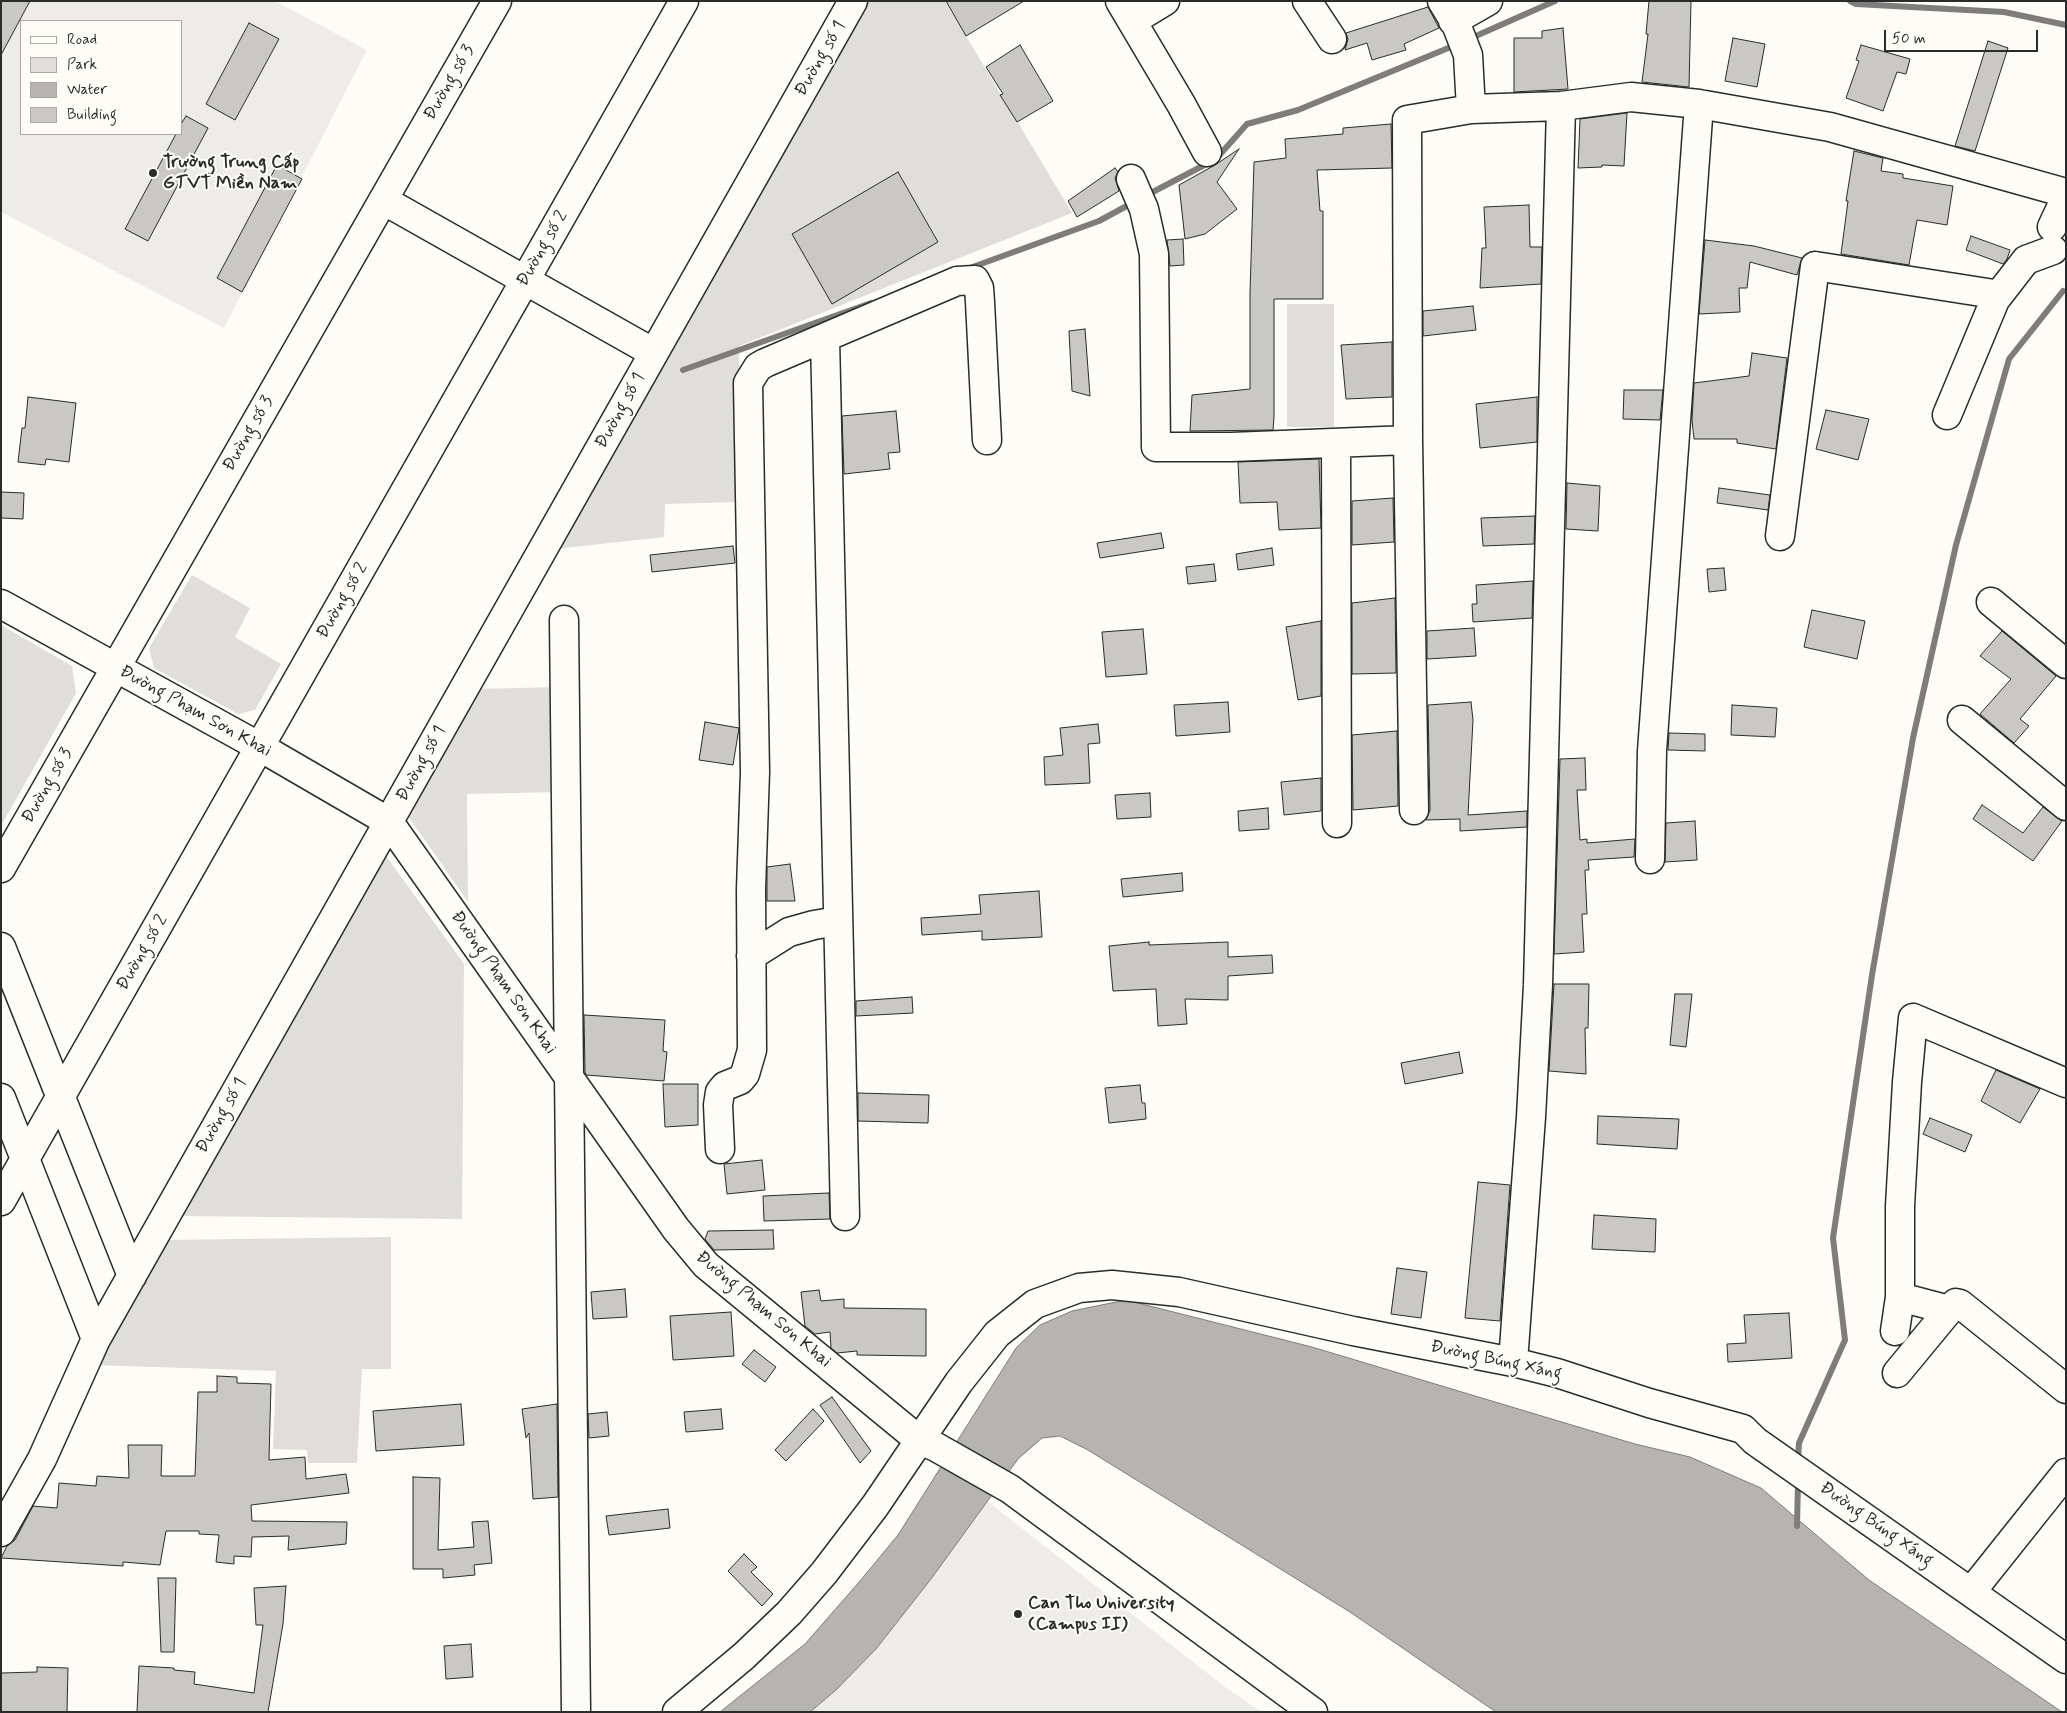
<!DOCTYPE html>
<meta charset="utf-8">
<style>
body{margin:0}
#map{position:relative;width:2067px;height:1713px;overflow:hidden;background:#fdfcf7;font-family:Mynerve,sans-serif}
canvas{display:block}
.frame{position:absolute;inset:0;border:2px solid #2b2b2b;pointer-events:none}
.legend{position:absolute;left:20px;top:20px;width:162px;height:115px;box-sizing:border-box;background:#fdfcf7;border:1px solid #a9a8a5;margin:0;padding:6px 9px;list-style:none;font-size:15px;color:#2b2b2b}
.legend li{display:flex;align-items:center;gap:10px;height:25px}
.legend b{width:25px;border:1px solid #a9a8a5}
.scale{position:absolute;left:1884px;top:30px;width:154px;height:22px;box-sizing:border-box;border:2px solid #2b2b2b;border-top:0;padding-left:6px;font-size:15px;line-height:18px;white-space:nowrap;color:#2b2b2b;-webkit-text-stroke:4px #fdfcf7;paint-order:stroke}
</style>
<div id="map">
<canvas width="2067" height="1713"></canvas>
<div class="frame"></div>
<ul class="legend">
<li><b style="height:6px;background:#fdfcf7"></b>Road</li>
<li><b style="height:14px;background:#dfdeda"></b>Park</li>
<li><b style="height:14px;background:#b5b4b1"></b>Water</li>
<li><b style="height:14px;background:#c9c8c4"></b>Building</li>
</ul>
<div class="scale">50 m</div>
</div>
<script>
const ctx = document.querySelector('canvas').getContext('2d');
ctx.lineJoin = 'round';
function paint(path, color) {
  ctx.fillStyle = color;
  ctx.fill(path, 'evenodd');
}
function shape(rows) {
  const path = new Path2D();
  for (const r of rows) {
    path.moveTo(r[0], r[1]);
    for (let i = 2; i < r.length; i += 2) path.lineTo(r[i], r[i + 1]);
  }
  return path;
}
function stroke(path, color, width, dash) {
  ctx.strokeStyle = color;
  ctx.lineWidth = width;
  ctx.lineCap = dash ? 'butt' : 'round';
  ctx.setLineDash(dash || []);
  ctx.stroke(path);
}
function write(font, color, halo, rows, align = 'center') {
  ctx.font = font + ' Mynerve,sans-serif';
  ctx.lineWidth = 4;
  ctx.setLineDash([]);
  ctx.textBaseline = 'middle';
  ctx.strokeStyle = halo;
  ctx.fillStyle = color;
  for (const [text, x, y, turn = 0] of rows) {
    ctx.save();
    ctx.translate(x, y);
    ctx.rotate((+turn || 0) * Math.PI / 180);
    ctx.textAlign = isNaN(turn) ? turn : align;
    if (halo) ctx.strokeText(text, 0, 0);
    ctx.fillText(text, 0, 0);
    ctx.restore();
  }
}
paint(shape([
 [1,1,275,1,367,50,224,328,1,212],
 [21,21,181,21,181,134,21,134],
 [987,1501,1229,1690,1262,1712,810,1712,836,1690,876,1649,931,1579]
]), '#edece8');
paint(shape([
 [864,1,945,1,1072,213,739,346,741,502,665,504,664,537,555,549],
 [1287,304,1334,304,1334,427,1287,427],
 [192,575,250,608,235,637,281,664,255,710,238,714,154,668,149,648],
 [1,625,72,666,76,693,1,826],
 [561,687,561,792,467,794,468,902,406,813,475,689],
 [384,853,464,964,462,1219,178,1216],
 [391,1237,391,1369,362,1369,357,1463,308,1463,307,1450,273,1449,276,1371,94,1365,165,1240]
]), '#dfdeda');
const water = shape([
 [1126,1300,1312,1347,1635,1444,1690,1457,1761,1488,1869,1580,2062,1712,1496,1712,1350,1612,1088,1450,1060,1436,1042,1438,1018,1459,931,1579,876,1649,836,1690,810,1712,720,1712,805,1644,860,1581,898,1535,1016,1348,1040,1325,1072,1311,1126,1300]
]);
paint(water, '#b5b4b1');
stroke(water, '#7e7d7b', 1);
stroke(shape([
 [1850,1,1856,4,2004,12,2066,25],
 [1469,39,1555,1],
 [1145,196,1216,159,1247,124,1298,110,1458,44],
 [967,269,1099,221,1134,202],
 [683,370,871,303],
 [1798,1461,1799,1443,1845,1340,1833,1238,1872,975,1913,738,1956,545,2009,359,2063,291],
 [1797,1526,1798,1481]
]), '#7e7d7b', 6);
const building = shape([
 [1,1,30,1,1,55,1,1],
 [946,1,1024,1,966,36,946,1],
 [1649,1,1691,1,1689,87,1642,82,1648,34,1646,34,1649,1],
 [1428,7,1439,28,1404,44,1406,50,1372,60,1367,43,1345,50,1348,39,1346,33,1428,7],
 [249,23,279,39,235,120,206,104,249,23],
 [1563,28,1568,89,1514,92,1514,38,1542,38,1542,31,1563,28],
 [1733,38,1765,44,1757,87,1725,81,1733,38],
 [1988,41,2008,48,1975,151,1955,146,1988,41],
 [1020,45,1053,101,1017,122,1000,95,1003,94,986,67,1020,45],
 [1861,45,1910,59,1906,74,1897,72,1883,111,1846,98,1859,61,1856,60,1861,45],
 [1627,113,1624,166,1602,165,1602,167,1578,168,1580,119,1627,113],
 [186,116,208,128,148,241,125,229,176,134,181,134,181,124,186,116],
 [1391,124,1392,168,1317,170,1320,211,1323,211,1323,299,1274,299,1274,417,1273,430,1190,431,1192,395,1250,389,1250,293,1254,162,1286,158,1285,139,1343,134,1343,128,1391,124],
 [1239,149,1217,182,1237,209,1205,234,1185,239,1179,185,1215,165,1239,149],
 [1854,151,1883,158,1881,171,1903,174,1903,178,1953,186,1947,225,1917,220,1909,265,1841,254,1848,201,1846,201,1854,151],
 [277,165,302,179,242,292,217,278,277,165],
 [1115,168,1118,172,1115,178,1119,191,1077,217,1068,201,1115,168],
 [898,172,938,242,832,304,792,234,898,172],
 [1529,205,1530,247,1542,247,1541,284,1480,288,1482,248,1486,248,1484,207,1529,205],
 [1971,236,2010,250,2007,259,2003,264,1966,250,1971,236],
 [1183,239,1184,265,1170,266,1167,240,1183,239],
 [1705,240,1754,246,1802,258,1797,275,1750,262,1747,288,1739,288,1740,312,1699,314,1705,240],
 [1473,306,1476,330,1423,336,1423,311,1473,306],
 [1085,329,1090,396,1072,391,1069,331,1085,329],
 [1392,342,1392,397,1346,399,1341,345,1392,342],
 [1752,353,1787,358,1776,449,1737,443,1737,439,1694,439,1692,420,1694,383,1749,376,1752,353],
 [1624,390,1663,390,1660,420,1623,419,1624,390],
 [28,397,76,403,69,462,46,459,45,465,18,462,22,428,25,428,28,397],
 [1537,397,1537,442,1480,448,1476,404,1537,397],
 [1826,410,1869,419,1858,460,1816,449,1826,410],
 [896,411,900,452,888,453,890,469,844,474,842,416,896,411],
 [1319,459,1321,528,1279,530,1277,502,1240,503,1238,462,1319,459],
 [1567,483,1600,486,1598,531,1566,529,1567,483],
 [1719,488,1770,495,1768,510,1717,503,1719,488],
 [1,492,24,493,23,519,1,518,1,492],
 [1393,498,1394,542,1352,545,1352,501,1393,498],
 [1535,516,1534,544,1483,546,1481,518,1535,516],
 [1161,533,1164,548,1100,558,1097,543,1161,533],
 [733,546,735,563,652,572,650,555,733,546],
 [1272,548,1274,565,1238,570,1236,554,1272,548],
 [1214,564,1216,581,1188,584,1186,567,1214,564],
 [1724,568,1726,590,1709,592,1707,569,1724,568],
 [1533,581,1532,618,1473,622,1472,604,1477,604,1476,585,1533,581],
 [1395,598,1396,673,1352,674,1352,603,1395,598],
 [1812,610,1865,621,1857,659,1804,647,1812,610],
 [1321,621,1321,696,1298,700,1286,627,1321,621],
 [1474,628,1476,656,1427,659,1427,631,1474,628],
 [1143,629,1147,674,1106,677,1102,632,1143,629],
 [2002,631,2056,676,2020,719,2029,726,2014,743,1980,714,2011,679,1980,656,2002,631],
 [1228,702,1230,732,1176,736,1174,705,1228,702],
 [1471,702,1473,720,1468,815,1527,811,1527,827,1460,831,1460,819,1426,820,1430,810,1428,705,1471,702],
 [1732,705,1777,708,1775,737,1731,735,1732,705],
 [705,722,739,728,733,765,699,760,705,722],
 [1098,724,1100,743,1088,744,1090,783,1045,785,1044,757,1063,755,1060,728,1098,724],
 [1397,731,1398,806,1353,810,1352,735,1397,731],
 [1669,733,1705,734,1705,751,1668,750,1669,733],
 [1585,758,1586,790,1577,790,1580,840,1587,839,1587,843,1635,839,1634,857,1588,860,1589,870,1585,870,1587,914,1582,914,1584,952,1554,954,1560,759,1585,758],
 [1321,778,1321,811,1284,815,1281,782,1321,778],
 [1150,793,1151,817,1117,819,1115,795,1150,793],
 [1982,805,2023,833,2043,807,2062,821,2033,861,1973,819,1982,805],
 [1268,808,1269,829,1239,831,1238,811,1268,808],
 [1695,821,1697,860,1665,862,1666,823,1695,821],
 [790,864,795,901,767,901,767,867,790,864],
 [1182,873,1183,891,1123,897,1121,879,1182,873],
 [1039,891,1042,937,982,940,982,931,922,935,921,918,981,914,979,895,1039,891],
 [1149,942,1149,945,1228,942,1228,957,1272,955,1273,973,1228,976,1228,1000,1185,999,1187,1024,1158,1026,1156,989,1113,991,1109,946,1149,942],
 [1554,984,1589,984,1588,1028,1585,1028,1586,1074,1549,1071,1554,984],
 [1675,994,1692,994,1686,1047,1670,1045,1675,994],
 [912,997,913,1013,856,1016,856,1001,912,997],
 [584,1015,665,1020,663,1051,667,1052,664,1081,586,1075,585,1072,584,1015],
 [1459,1052,1463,1073,1405,1084,1401,1063,1459,1052],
 [1996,1070,2040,1089,2020,1123,1981,1101,1996,1070],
 [663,1084,698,1084,698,1125,665,1127,663,1084],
 [1140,1085,1142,1103,1145,1103,1146,1119,1109,1123,1105,1088,1140,1085],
 [858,1093,929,1095,928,1123,858,1121,858,1093],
 [1598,1116,1679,1119,1677,1149,1597,1144,1598,1116],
 [1930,1118,1972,1135,1965,1152,1923,1134,1930,1118],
 [762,1160,765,1190,727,1194,724,1164,762,1160],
 [1478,1182,1510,1185,1500,1321,1465,1318,1478,1182],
 [829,1193,830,1219,764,1221,763,1196,829,1193],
 [1594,1215,1656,1219,1655,1252,1592,1249,1594,1215],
 [773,1230,774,1249,714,1250,705,1239,708,1231,773,1230],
 [1397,1268,1427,1272,1421,1318,1391,1314,1397,1268],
 [625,1289,627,1317,593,1319,591,1292,625,1289],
 [819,1290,821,1301,844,1299,844,1308,926,1309,926,1356,857,1355,857,1351,837,1353,831,1348,830,1332,815,1334,805,1326,801,1292,819,1290],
 [731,1312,734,1356,673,1360,670,1316,731,1312],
 [1789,1313,1792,1358,1728,1362,1727,1344,1746,1343,1744,1315,1789,1313],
 [754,1350,776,1367,765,1382,742,1364,754,1350],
 [217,1376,237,1377,237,1383,271,1384,269,1460,305,1457,306,1479,346,1474,349,1493,251,1505,252,1521,347,1522,346,1544,288,1550,289,1536,252,1537,251,1557,234,1556,234,1564,216,1562,219,1535,199,1534,199,1531,166,1531,160,1565,123,1562,123,1566,1,1558,7,1546,15,1540,33,1506,57,1508,59,1483,96,1486,97,1476,129,1478,128,1445,162,1445,161,1476,195,1476,198,1392,217,1392,217,1376],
 [832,1397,871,1451,860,1463,820,1405,832,1397],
 [461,1404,464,1445,376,1451,373,1411,461,1404],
 [557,1404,558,1497,533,1499,529,1433,526,1438,522,1409,557,1404],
 [721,1409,723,1429,686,1432,684,1412,721,1409],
 [813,1409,824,1421,786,1461,775,1450,813,1409],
 [607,1412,609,1436,589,1438,588,1414,607,1412],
 [413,1477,440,1478,438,1550,474,1547,472,1522,488,1521,492,1563,474,1565,475,1575,443,1578,443,1569,413,1569,413,1477],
 [668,1509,670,1528,609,1535,606,1516,668,1509],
 [744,1554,757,1567,751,1572,773,1594,762,1606,728,1571,744,1554],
 [158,1578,176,1578,174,1652,161,1652,158,1578],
 [286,1586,283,1624,268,1712,137,1712,139,1666,174,1668,174,1670,195,1672,194,1684,254,1693,263,1625,256,1625,254,1588,286,1586],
 [471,1644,473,1677,446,1679,444,1646,471,1644],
 [37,1667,68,1668,67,1712,1,1712,1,1673,37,1672,37,1667]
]);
paint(building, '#c9c8c4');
stroke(building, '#2b2b2b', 1);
const minor = shape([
 [1120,1,1181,104,1207,152],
 [1307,1,1332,39],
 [1442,1,1456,24,1468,55,1471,109],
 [1132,21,1165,1],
 [1453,21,1488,1],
 [1131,179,1144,209,1154,254,1156,447,1231,447,1408,440],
 [383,200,654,353],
 [2052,227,2066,197],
 [1995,300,2026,260,2053,250],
 [825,338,845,1216],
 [1336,443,1337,823],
 [1780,536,1815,266,1994,294,1995,300,1947,415],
 [1991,602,2066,664],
 [1,604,260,747,389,822,676,1229,706,1265,919,1440,936,1447,1010,1489,1313,1712],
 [564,620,576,1712],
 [1962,720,2066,806],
 [1414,810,1408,440,1407,120,1471,109,1561,106,1631,97,1699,104,1830,127,2066,193],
 [1650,859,1652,751,1699,104],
 [1,868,497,1],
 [1,947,132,1276],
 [751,956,789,932,814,925,838,921],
 [1,1098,96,1339],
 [720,1149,718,1105,720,1092,725,1086,740,1080,745,1074,752,1050,751,889,755,772,748,383,758,367,765,363,957,281,975,280,979,288,980,302,987,440],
 [1,1201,684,1],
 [1900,1297,1949,1310],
 [1895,1331,1900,1297,1900,1206,1907,1082,1913,1018,2066,1083],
 [1513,1362,1531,1117,1538,985,1561,106],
 [1897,1373,1949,1310,1956,1303,1960,1304,2066,1389],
 [1,1532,42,1459,96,1339,853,1],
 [1971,1592,2066,1473],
 [677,1712,744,1656,789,1613,824,1573,875,1506,959,1382,997,1334,1035,1304,1079,1288,1112,1285,1179,1292,1353,1331,1513,1362,1557,1373,1649,1403,1743,1429,1755,1441,2066,1659]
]);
stroke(minor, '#2b2b2b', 31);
stroke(minor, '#fdfcf7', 28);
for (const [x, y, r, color] of [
 [153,173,5,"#2b2b2b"],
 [1018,1614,5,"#2b2b2b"]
]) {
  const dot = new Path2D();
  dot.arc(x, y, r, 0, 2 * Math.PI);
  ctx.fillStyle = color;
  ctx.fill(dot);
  stroke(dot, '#fdfcf7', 2);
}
write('18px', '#2b2b2b', '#fdfcf7', [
 ["Đường số 1",821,59,-60],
 ["Đường số 3",450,83,-60],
 ["Đường số 2",543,249,-60],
 ["Đường số 1",621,411,-61],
 ["Đường số 3",249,434,-60],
 ["Đường số 2",343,601,-60],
 ["Đường Phạm Sơn Khai",195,712,29],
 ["Đường số 1",422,764,-61],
 ["Đường số 3",48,786,-60],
 ["Đường số 2",143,953,-60],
 ["Đường Phạm Sơn Khai",503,983,55],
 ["Đường số 1",222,1116,-60],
 ["Đường Phạm Sơn Khai",763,1310,40],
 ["Đường Búng Xáng",1496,1361,12],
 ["Đường Búng Xáng",1876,1525,35]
]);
write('bold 18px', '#2b2b2b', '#fdfcf7', [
 ["Trường Trung Cấp",163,163],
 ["GTVT Miền Nam",163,184],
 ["Can Tho University",1028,1604],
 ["(Campus II)",1028,1625]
], 'left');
</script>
